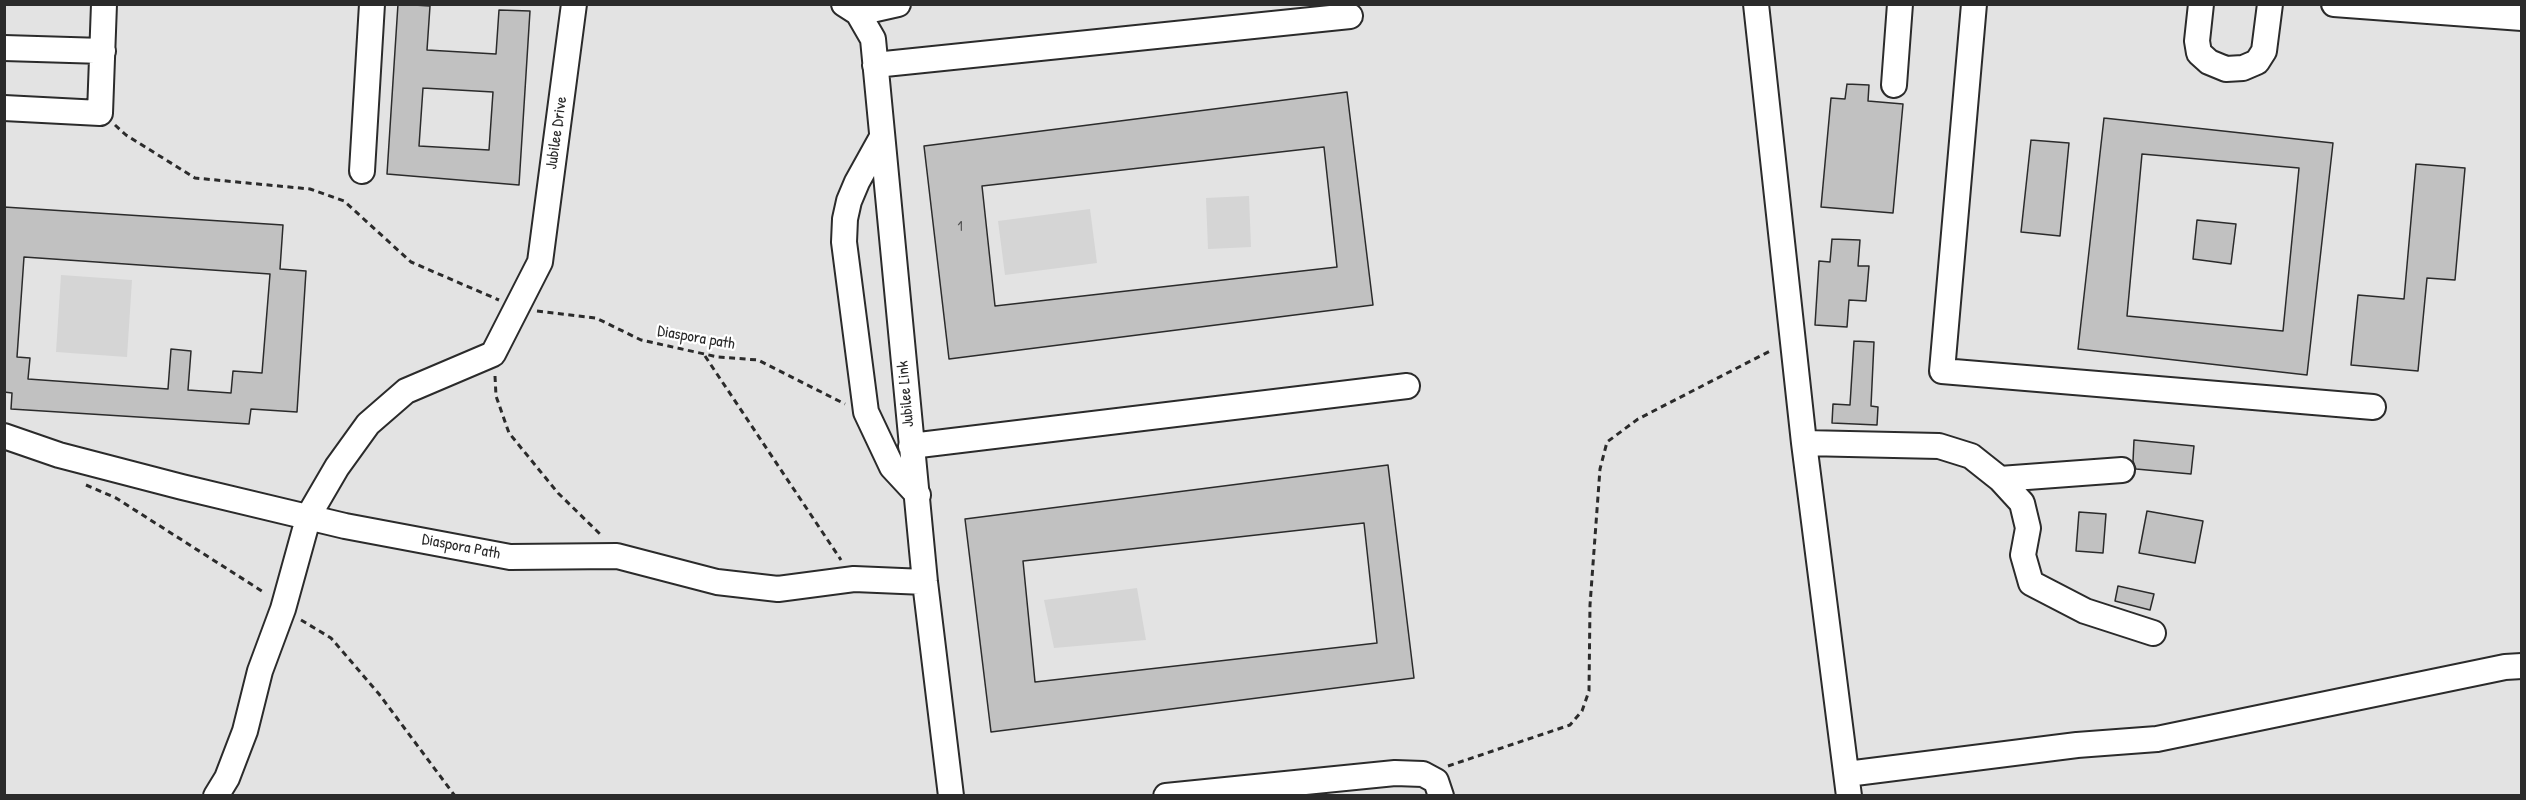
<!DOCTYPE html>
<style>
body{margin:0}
#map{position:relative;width:2526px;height:800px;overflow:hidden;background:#f2f2f2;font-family:"Patrick Hand",sans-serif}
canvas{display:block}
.frame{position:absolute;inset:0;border:6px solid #2b2b2b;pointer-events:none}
</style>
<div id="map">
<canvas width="2526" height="800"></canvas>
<div class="frame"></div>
</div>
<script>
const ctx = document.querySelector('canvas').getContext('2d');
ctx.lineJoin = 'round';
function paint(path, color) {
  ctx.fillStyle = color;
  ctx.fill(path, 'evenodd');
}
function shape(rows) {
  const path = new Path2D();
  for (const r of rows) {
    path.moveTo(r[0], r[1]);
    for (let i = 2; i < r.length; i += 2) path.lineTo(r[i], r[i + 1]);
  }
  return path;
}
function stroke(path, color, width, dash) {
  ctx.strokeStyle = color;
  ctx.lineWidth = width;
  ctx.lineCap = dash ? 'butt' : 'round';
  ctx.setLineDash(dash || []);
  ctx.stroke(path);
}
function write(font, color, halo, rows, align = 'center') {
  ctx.font = font + ' "Patrick Hand",sans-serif';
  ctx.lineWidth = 4.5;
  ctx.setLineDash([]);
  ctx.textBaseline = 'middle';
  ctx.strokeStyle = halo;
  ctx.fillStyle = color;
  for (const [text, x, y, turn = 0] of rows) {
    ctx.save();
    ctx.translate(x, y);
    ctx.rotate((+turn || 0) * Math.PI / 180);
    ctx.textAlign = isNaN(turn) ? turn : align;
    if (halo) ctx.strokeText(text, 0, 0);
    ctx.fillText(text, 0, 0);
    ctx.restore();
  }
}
paint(shape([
 [5,5,2521,5,2521,795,5,796]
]), '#e3e3e3');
paint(shape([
 [1249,196,1251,247,1208,249,1206,198],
 [1090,209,1097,263,1005,275,998,221],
 [61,275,132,280,127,357,56,352],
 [1137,588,1146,640,1054,648,1044,600]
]), '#d5d5d5');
const building = shape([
 [398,4,430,6,427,50,496,54,499,10,530,11,519,185,387,174,398,4],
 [423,88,493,92,489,150,419,146,423,88],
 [1847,84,1869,85,1868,101,1903,104,1893,213,1821,207,1831,98,1845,99,1847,84],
 [1347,92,1373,305,949,359,924,146,1347,92],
 [1324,147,1337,267,995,306,982,186,1324,147],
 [2104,118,2333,143,2307,375,2078,349,2104,118],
 [2142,154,2299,168,2283,331,2127,316,2142,154],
 [2031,140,2069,143,2060,236,2021,232,2031,140],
 [2416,164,2465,168,2455,280,2427,278,2418,371,2351,365,2358,295,2404,299,2416,164],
 [4,207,283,225,280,269,306,271,297,412,251,409,249,424,11,409,12,393,4,392,4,207],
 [24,257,270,274,262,373,233,371,231,393,188,390,191,351,171,349,168,389,28,379,30,358,17,357,24,257],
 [2197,220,2236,224,2231,264,2193,259,2197,220],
 [1832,239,1860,240,1858,266,1869,266,1866,301,1849,300,1847,327,1815,325,1819,261,1830,262,1832,239],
 [1854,341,1874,342,1871,406,1878,407,1877,425,1832,423,1833,404,1850,405,1854,341],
 [2134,440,2194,446,2191,474,2136,469,2133,461,2134,440],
 [1388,465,1414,678,991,732,965,519,1388,465],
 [1364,523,1377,643,1035,682,1023,561,1364,523],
 [2147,511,2203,521,2195,563,2139,553,2147,511],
 [2079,512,2106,514,2103,553,2076,551,2079,512],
 [2118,586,2154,594,2150,610,2115,601,2118,586]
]);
paint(building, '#c1c1c1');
stroke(building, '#2b2b2b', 1.5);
const minor = shape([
 [844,4,858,13,873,39,925,582,951,796],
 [1756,4,1804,443,1849,796],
 [1974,4,1942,371,2373,407],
 [2201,4,2197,41,2199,53,2209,62,2226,69,2243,68,2257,62,2264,51,2270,4],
 [2334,4,2522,18],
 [858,13,898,4],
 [4,48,103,51],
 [875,65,1350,16],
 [1894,85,1900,4],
 [4,108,100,113,104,4],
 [882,137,857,182,849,201,845,219,844,242,866,412,892,467,918,495],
 [362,171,372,4],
 [4,436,59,455,182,487,345,526,510,557,617,556,717,582,778,589,854,579,925,582],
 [1804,443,1939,446,1971,456,2000,479,2022,503,2028,528,2023,555,2031,583,2085,611,2153,633],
 [911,446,1407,386],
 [2000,479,2122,470],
 [1847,774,2077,745,2157,739,2505,667,2522,666],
 [216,796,227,778,245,731,260,671,283,609,309,515,337,467,368,424,406,391,493,354,540,262,574,4],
 [1166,796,1395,773,1423,774,1436,781,1441,796]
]);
stroke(minor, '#2b2b2b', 28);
stroke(shape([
 [115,125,126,135,195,178,310,189,344,201,411,262,499,300],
 [537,311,596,318,641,340,718,357,758,360,845,404],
 [705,356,841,560],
 [495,376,496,396,509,433,558,493,601,535],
 [86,485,116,498,265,593],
 [301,620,331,638,379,694,455,796],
 [1448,766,1570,725,1582,711,1589,691,1590,605,1600,469,1607,442,1638,419,1772,350]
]), '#2b2b2b', 3, [6, 4.5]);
stroke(minor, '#fff', 24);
write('14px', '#505050', null, [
 ["1",960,227]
]);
write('16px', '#2b2b2b', '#fff', [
 ["Jubilee Drive",557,133,-82],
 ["Diaspora path",696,338,10],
 ["Jubilee Link",906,394,-95],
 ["Diaspora Path",461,547,11]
]);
</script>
